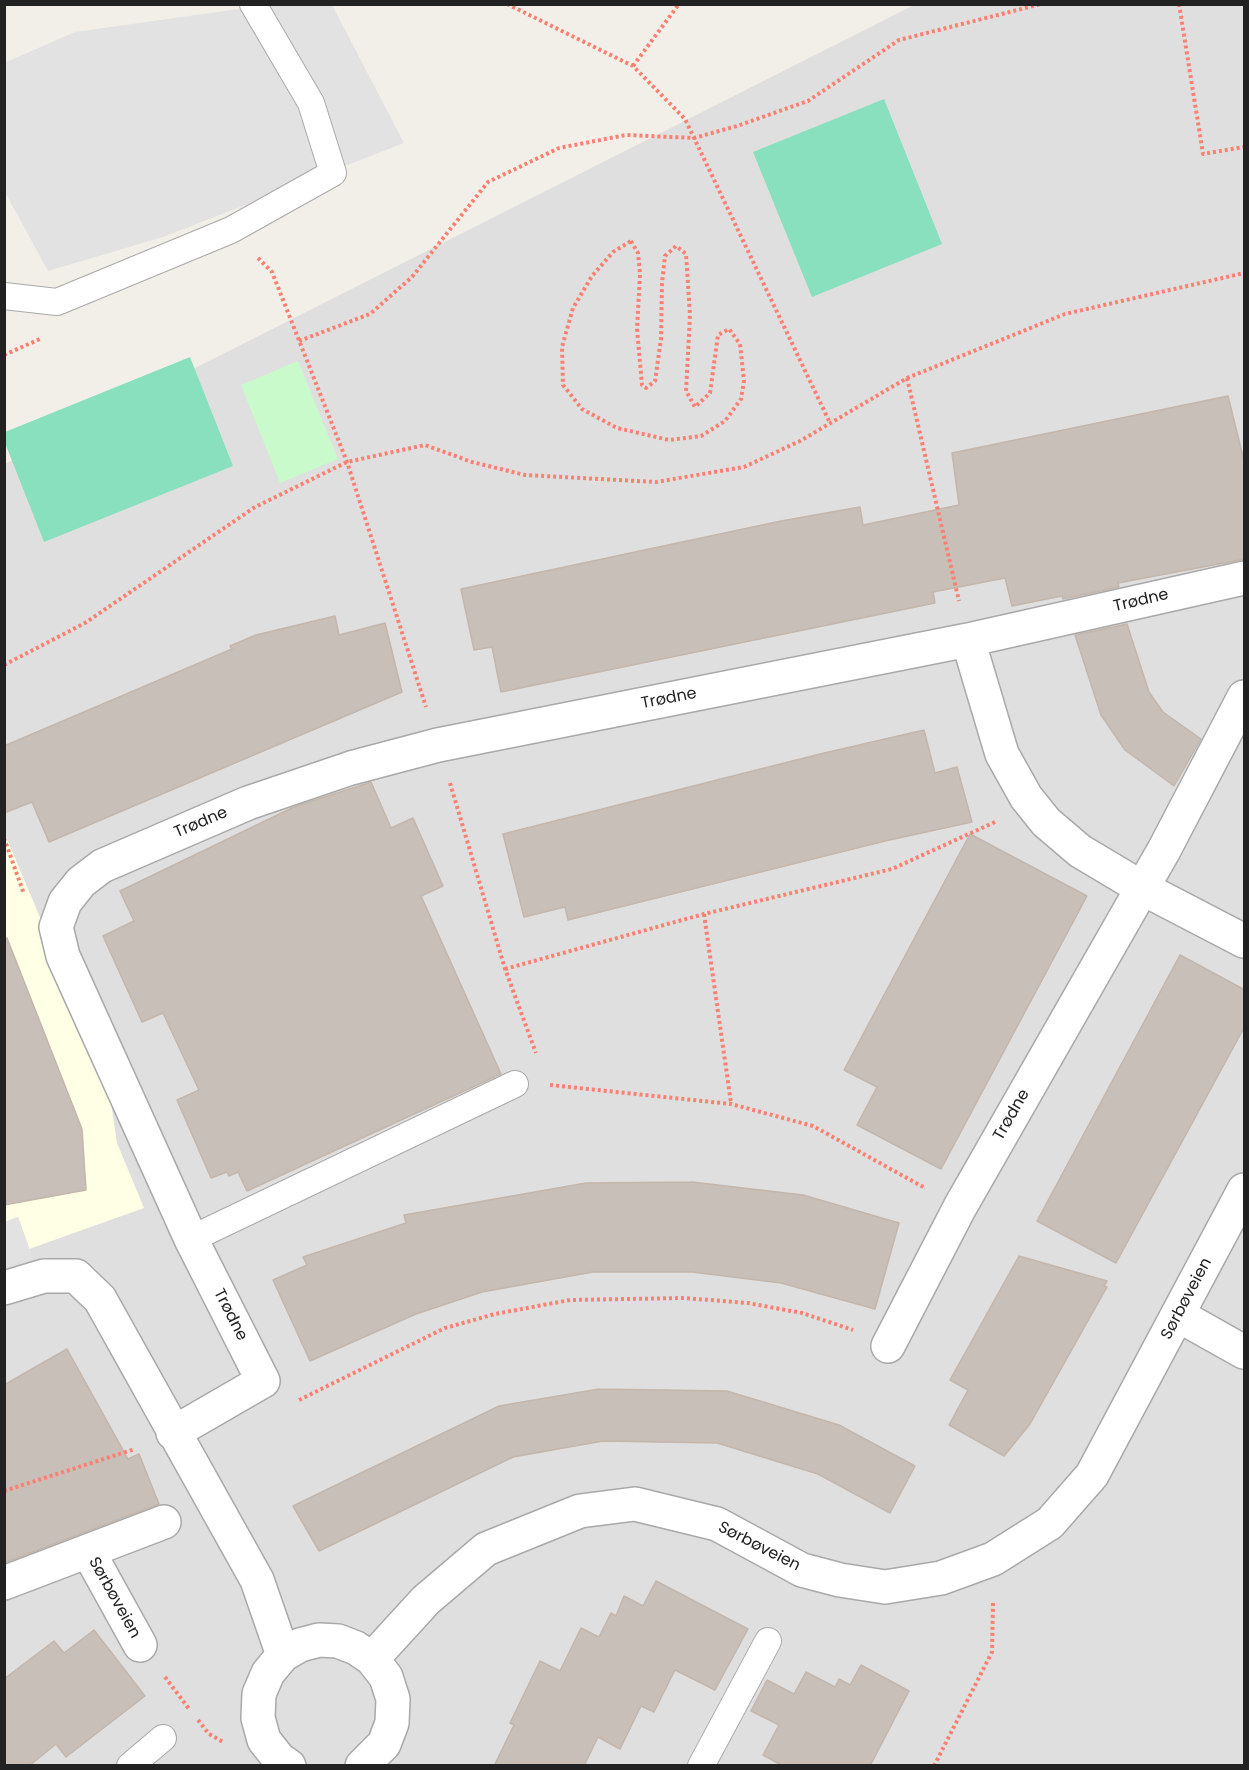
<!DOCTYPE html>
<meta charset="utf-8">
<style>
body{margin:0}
#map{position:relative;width:1249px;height:1770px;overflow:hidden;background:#f2efe9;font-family:Poppins,sans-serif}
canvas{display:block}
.frame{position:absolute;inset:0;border:6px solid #222;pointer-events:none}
</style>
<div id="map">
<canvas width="1249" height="1770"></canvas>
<div class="frame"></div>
</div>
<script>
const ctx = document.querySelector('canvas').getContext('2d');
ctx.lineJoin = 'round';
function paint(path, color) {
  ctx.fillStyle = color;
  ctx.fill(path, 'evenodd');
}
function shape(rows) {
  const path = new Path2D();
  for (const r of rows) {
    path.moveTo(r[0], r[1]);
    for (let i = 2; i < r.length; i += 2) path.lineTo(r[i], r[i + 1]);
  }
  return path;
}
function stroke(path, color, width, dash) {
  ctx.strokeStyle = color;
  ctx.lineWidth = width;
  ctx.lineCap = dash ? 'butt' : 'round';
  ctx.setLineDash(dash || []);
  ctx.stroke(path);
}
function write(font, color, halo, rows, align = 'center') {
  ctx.font = font + ' Poppins,sans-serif';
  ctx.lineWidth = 4.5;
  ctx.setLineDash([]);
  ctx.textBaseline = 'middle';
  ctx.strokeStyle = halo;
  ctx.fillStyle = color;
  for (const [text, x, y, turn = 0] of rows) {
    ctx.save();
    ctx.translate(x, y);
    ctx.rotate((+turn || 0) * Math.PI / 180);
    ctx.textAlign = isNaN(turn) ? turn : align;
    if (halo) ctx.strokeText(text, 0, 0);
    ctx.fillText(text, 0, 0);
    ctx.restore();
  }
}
paint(shape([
 [914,5,1244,5,1244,1765,5,1766,5,464]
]), '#e0dfdf');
paint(shape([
 [4,832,107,1076,117,1143,144,1208,29,1249,18,1217,5,1222]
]), '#ffffe5');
paint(shape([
 [298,361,338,459,280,483,241,385]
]), '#c8facc');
paint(shape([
 [884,99,942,244,812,297,753,152],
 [190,357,233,466,44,542,5,443,5,432]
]), '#88e0be');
paint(shape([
 [267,5,332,5,404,143,163,237,48,271,5,192,4,63,75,32],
 [18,1217,33,1258,5,1268,5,1222]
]), '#e2e2e2');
const building = shape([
 [1228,396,1245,465,1245,559,1118,583,1119,587,1063,599,1062,596,1012,606,1005,578,933,592,935,603,501,692,492,647,474,650,461,589,781,521,860,507,863,525,959,505,952,453,1228,396],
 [335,616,339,635,385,623,402,692,49,842,32,802,4,813,4,746,232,649,230,646,256,635,335,616],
 [1127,624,1149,692,1163,712,1201,739,1174,786,1125,750,1101,715,1075,635,1127,624],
 [924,730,935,773,957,767,972,822,885,841,568,920,565,907,524,917,503,834,820,754,924,730],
 [371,782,391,828,413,818,443,886,421,896,501,1074,247,1191,238,1172,229,1176,227,1172,211,1178,177,1100,199,1090,163,1013,142,1022,103,936,134,921,120,891,294,807,371,782],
 [970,834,1087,896,941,1169,857,1125,877,1087,844,1070,970,834],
 [7,938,82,1129,86,1190,4,1205,4,939,7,938],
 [1180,955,1245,990,1245,1026,1116,1263,1037,1221,1180,955],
 [692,1182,803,1195,899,1223,875,1309,781,1283,692,1272,593,1272,482,1292,416,1314,310,1361,273,1280,307,1265,303,1257,406,1223,404,1215,586,1183,692,1182],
 [1019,1256,1107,1281,1104,1286,1107,1287,1030,1424,1004,1456,949,1425,968,1390,950,1380,1019,1256],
 [67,1349,128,1459,139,1454,159,1504,4,1563,4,1385,67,1349],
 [599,1389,727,1391,839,1425,915,1466,890,1513,818,1474,717,1443,603,1441,513,1457,319,1551,293,1506,499,1406,599,1389],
 [656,1581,748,1629,715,1690,675,1670,654,1712,641,1706,620,1749,598,1737,584,1766,494,1766,514,1725,510,1723,540,1661,560,1671,581,1628,599,1637,611,1613,616,1616,624,1596,643,1606,656,1581],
 [94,1630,145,1696,66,1757,56,1744,29,1766,4,1766,4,1679,54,1641,64,1653,94,1630],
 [861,1665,909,1691,870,1766,783,1766,763,1755,779,1725,751,1711,767,1680,794,1694,806,1672,835,1687,839,1679,850,1685,861,1665]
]);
paint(building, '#c7bfb8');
stroke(building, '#c4b6ab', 1.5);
const service = shape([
 [4,296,57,302,231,230,333,173,311,103,253,4],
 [191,1239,515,1084],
 [130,1766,163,1738],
 [701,1766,768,1641]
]);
const minor = shape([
 [968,640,1002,754,1026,797,1046,822,1080,851,1142,888,1244,941],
 [4,1288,44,1276,76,1276,100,1299,257,1580,283,1655],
 [1178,1315,1244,1352],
 [888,1346,960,1207,1164,850,1244,697],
 [173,1433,263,1381,191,1239,63,956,56,927,65,902,81,882,102,866,248,803,351,768,438,745,968,640,1244,578],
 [88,1551,140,1645],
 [4,1583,164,1522],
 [372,1659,426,1600,486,1549,580,1511,635,1504,717,1524,802,1570,840,1580,885,1587,941,1578,993,1559,1050,1523,1092,1475,1244,1190],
 [289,1766,279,1759,264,1740,258,1718,259,1694,268,1673,283,1655,300,1645,319,1640,338,1641,356,1648,372,1659,386,1677,393,1699,392,1723,384,1744,362,1766]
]);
stroke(service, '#a9a9a9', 28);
stroke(minor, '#a9a9a9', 36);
stroke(shape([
 [507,4,633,66,685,119,830,423],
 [1179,4,1203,154,1244,147],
 [633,66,679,4],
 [631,241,638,253,640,274,637,329,642,385,646,388,655,381,661,339,662,283,665,256,676,246,686,254,690,315,686,391,695,407,710,393,718,335,729,329,740,344,744,381,741,399,725,421,701,436,669,440,617,428,582,409,563,385,562,347,573,308,592,276,613,252,631,241],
 [258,258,272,272,347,462,426,707],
 [299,341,370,314,412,277,488,182,559,148,626,135,694,138,737,126,808,101,899,40,1041,4],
 [4,355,40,339],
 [907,378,959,601],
 [4,665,85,623,255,507,347,462,425,445,472,462,525,475,656,482,744,467,800,441,907,378,1065,314,1244,273],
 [450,783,505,969,536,1053],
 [4,838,24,894],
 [704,914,731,1103],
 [505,969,704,914,892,869,995,822],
 [550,1085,731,1104,813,1126,925,1188],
 [299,1400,445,1328,495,1314,570,1300,684,1298,748,1303,802,1313,853,1330],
 [4,1491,135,1449],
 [165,1677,189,1709],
 [198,1720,209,1734,223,1742],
 [934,1766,992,1652,993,1603]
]), '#fa8072', 4, [3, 3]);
stroke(service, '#fff', 26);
stroke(minor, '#fff', 33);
write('16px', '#222', '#fff', [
 ["Trødne",1141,601,-13],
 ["Trødne",669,699,-11],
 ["Trødne",201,823,-23],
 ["Trødne",1012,1115,-60],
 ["Sørbøveien",1187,1299,-62],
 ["Trødne",230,1315,63],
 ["Sørbøveien",759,1547,27],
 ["Sørbøveien",114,1598,61]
]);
</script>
